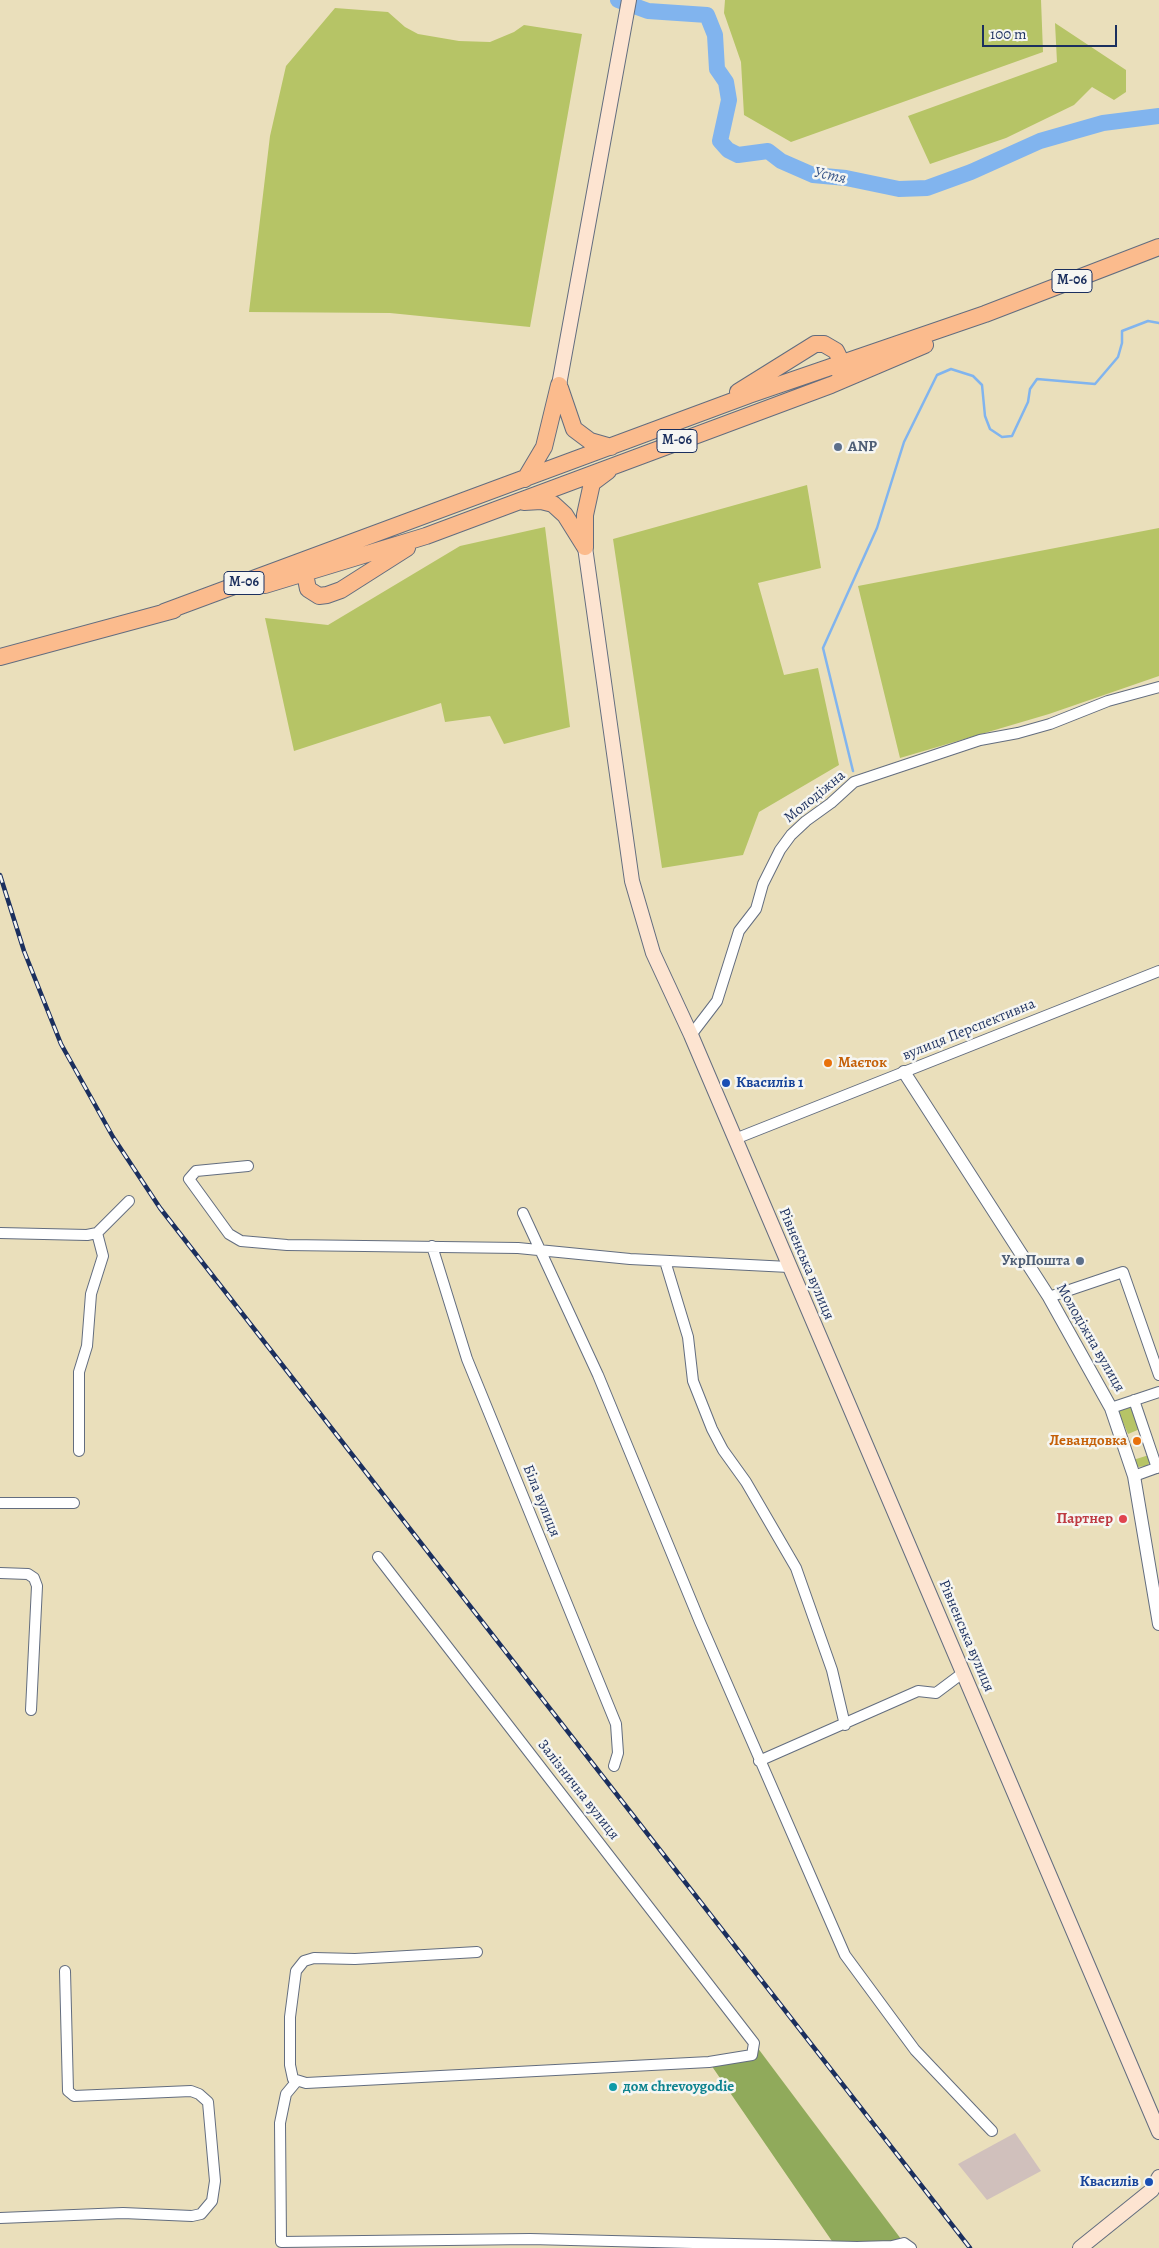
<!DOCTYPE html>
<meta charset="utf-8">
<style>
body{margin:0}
#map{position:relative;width:1159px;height:2248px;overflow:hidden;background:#eadfbb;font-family:Alegreya,serif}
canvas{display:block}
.scale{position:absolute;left:982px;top:25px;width:135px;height:22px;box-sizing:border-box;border:2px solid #1b2f5e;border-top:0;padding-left:6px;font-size:15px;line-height:18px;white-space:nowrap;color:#1b2f5e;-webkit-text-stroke:4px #f6f6f2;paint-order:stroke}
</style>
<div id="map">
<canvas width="1159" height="2248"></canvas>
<div class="scale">100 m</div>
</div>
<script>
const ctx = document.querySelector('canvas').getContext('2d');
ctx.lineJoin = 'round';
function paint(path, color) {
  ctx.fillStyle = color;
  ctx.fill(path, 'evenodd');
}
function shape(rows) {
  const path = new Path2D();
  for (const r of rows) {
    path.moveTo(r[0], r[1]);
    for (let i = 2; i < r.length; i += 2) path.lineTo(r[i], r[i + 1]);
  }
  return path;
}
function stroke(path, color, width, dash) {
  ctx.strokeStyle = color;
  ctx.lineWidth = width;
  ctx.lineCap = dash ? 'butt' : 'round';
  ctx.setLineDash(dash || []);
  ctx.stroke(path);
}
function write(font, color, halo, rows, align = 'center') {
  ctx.font = font + ' Alegreya,serif';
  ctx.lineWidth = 5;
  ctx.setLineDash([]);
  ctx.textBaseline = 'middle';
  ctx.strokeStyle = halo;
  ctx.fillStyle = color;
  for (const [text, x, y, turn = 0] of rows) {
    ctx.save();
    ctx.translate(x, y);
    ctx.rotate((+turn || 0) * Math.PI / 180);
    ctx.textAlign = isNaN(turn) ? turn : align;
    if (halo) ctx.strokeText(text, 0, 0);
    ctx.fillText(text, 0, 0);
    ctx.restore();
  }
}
paint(shape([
 [1015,2133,1041,2171,987,2200,958,2164]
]), '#d0c0bc');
paint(shape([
 [725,0,1041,0,1043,52,791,142,744,115,741,62,724,13],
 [335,8,388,12,405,27,418,34,459,41,490,42,514,32,524,25,582,34,530,327,390,313,249,312,270,136,286,66],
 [1055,23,1126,70,1126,92,1114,100,1092,87,1074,105,1006,138,930,164,908,116,1057,62],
 [807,485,821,568,758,583,784,675,818,668,839,765,759,812,743,855,662,868,613,539],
 [545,527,570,727,504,744,490,716,445,722,441,703,294,751,265,618,328,625,460,546],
 [1159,528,1159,676,1049,714,900,758,858,586],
 [1131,1406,1140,1429,1128,1434,1118,1411,1121,1408],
 [1149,1455,1150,1462,1147,1466,1137,1467,1133,1460]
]), '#b6c466');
paint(shape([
 [754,2043,904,2243,836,2247,709,2062,752,2055]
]), '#90aa5b');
stroke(shape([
 [853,771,823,648,877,528,904,442,937,375,951,369,973,376,982,385,985,416,990,429,1002,437,1012,436,1028,402,1030,389,1037,379,1095,384,1118,357,1122,343,1122,331,1148,321,1159,323]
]), '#81b4ee', 2.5);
stroke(shape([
 [618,0,648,11,707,15,715,35,717,69,726,82,729,100,720,141,728,150,738,155,768,151,781,161,813,175,846,178,899,189,927,188,971,172,1040,141,1103,123,1159,116]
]), '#81b4ee', 16);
const minor = shape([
 [691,1035,717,1001,739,931,756,909,763,884,780,850,791,835,806,821,831,803,854,782,980,740,1018,733,1050,724,1108,701,1159,687],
 [735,1139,1159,971],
 [248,1166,196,1171,189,1179,229,1234,241,1241,287,1245,518,1248,630,1259,789,1267],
 [523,1213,598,1375,700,1622,845,1955,915,2050,992,2131],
 [0,1233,87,1235,97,1233,129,1201],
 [432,1246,467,1359,616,1724,618,1753,614,1766],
 [665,1261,688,1337,693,1381,712,1429,723,1450,746,1482,796,1568,832,1670,845,1725],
 [1049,1297,1123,1272,1159,1375],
 [1134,1400,1157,1468],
 [1111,1408,1159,1392],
 [79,1451,79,1372,87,1346,91,1294,103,1256,97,1233],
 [1134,1476,1159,1467],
 [0,1503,74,1503],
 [378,1557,754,2043,752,2055,709,2062,306,2083,293,2079,290,2065,290,2017,296,1971,304,1961,314,1958,355,1959,477,1952],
 [0,1573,28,1574,34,1578,37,1586,31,1710],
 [759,1761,918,1691,936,1693,964,1672],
 [296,2082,286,2094,280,2123,281,2242,530,2239,857,2247,892,2246,904,2243,911,2248],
 [0,2218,123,2213,192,2216,201,2214,212,2201,215,2181,208,2102,199,2094,191,2091,74,2096,68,2091,65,1971]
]);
const tertiary = shape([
 [904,1072,1049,1297,1111,1408,1134,1476,1159,1624]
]);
const secondary = shape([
 [559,385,629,0],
 [585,547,632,881,653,953,691,1035,1159,2132],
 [1080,2248,1152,2190,1159,2177]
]);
const trunk = shape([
 [560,388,574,429,590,441,611,447],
 [738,392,815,344,824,344,836,351,841,361,840,374],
 [525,479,544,447,559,385],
 [524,502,541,501,553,504,565,515,585,547],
 [585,547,585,515,592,483,608,471],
 [312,566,305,574,308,589,319,596,327,595,341,590,407,548],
 [265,585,426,536,831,385,925,345],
 [164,612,749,395,985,314,1159,247],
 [0,657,174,610]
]);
stroke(minor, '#636d7f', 12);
stroke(tertiary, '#636d7f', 14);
stroke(secondary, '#636d7f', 16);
stroke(trunk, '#636d7f', 18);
stroke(minor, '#fff', 10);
stroke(tertiary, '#fff', 12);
stroke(secondary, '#fde4d1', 14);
stroke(trunk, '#fbbb8d', 16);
const rail = shape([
 [0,875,24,951,61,1044,113,1137,160,1208,970,2248]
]);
stroke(rail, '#1b2f5e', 4.5);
stroke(rail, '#f6f6f2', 2.5, [8]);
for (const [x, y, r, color] of [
 [838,447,5,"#5c6f8a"],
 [828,1063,5,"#e8710a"],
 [726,1083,5,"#1a4fb4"],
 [1080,1261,5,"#5c6f8a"],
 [1137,1441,5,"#e8710a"],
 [1123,1519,5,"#e0444e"],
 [613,2087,5,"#0f9aa8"],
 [1149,2182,5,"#1a4fb4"]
]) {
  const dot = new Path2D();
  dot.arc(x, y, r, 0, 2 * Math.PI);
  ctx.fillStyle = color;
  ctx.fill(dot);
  stroke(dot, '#f6f6f2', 2);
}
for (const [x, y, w] of [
 [1072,281,40],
 [677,441,40],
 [244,583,40]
]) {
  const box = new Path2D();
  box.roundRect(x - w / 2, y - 11.5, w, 23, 4);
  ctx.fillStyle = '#f6f6f2';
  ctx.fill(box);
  stroke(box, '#1b2f5e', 1);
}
write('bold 14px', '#1b2f5e', null, [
 ["М-06",1072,281],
 ["М-06",677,441],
 ["М-06",244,583]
]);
write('bold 15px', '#4e5e75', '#f6f6f2', [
 ["ANP",848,447],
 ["УкрПошта",1070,1261,"right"]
], 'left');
write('15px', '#1b2f5e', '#f6f6f2', [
 ["Молодіжна",815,797,-39],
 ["вулиця Перспективна",969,1030,-22],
 ["Рівненська вулиця",806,1264,67],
 ["Молодіжна вулиця",1090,1338,60],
 ["Біла вулиця",541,1501,68],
 ["Рівненська вулиця",966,1636,67],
 ["Залізнична вулиця",578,1790,52]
]);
write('bold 15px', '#c56008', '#f6f6f2', [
 ["Маєток",838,1063],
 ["Левандовка",1127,1441,"right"]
], 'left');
write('bold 15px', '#164399', '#f6f6f2', [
 ["Квасилів 1",736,1083],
 ["Квасилів",1139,2182,"right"]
], 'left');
write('bold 15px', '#be3a42', '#f6f6f2', [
 ["Партнер",1113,1519]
], 'right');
write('bold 15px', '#0d838f', '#f6f6f2', [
 ["дом chrevoygodie",623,2087]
], 'left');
write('italic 16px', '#3a5789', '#f6f6f2', [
 ["Устя",830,176,12]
]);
</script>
